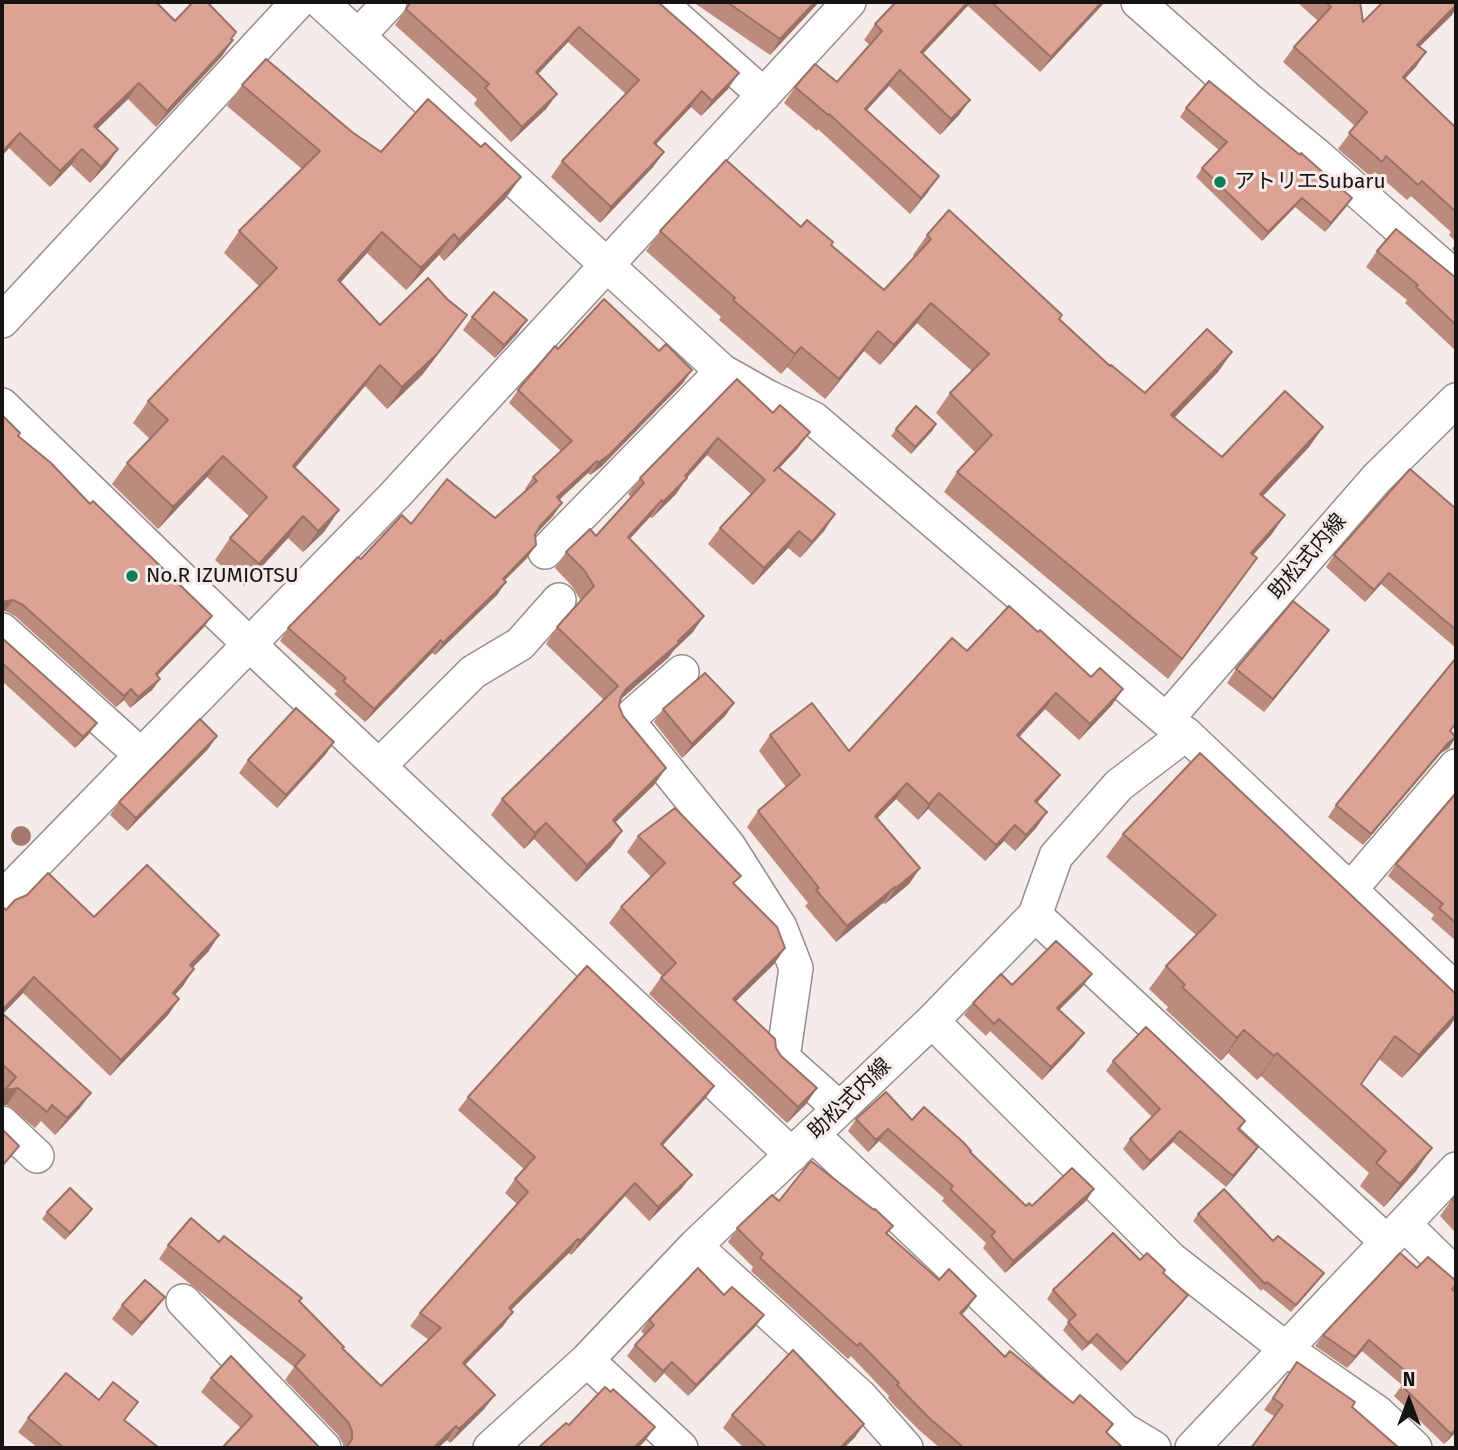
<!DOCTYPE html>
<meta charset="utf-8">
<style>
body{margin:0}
#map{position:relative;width:1458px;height:1450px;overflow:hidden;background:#f5ebe8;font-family:"Fira Sans",sans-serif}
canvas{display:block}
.frame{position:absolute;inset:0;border:4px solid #161312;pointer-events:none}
.north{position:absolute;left:1374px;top:1366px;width:70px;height:70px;-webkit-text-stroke:5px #f5ebe8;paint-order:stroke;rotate:0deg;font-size:19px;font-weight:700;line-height:28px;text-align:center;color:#161312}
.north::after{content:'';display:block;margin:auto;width:24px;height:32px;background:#161312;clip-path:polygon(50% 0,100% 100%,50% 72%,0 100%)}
</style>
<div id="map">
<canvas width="1458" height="1450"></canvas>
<div class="frame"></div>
<div class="north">N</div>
</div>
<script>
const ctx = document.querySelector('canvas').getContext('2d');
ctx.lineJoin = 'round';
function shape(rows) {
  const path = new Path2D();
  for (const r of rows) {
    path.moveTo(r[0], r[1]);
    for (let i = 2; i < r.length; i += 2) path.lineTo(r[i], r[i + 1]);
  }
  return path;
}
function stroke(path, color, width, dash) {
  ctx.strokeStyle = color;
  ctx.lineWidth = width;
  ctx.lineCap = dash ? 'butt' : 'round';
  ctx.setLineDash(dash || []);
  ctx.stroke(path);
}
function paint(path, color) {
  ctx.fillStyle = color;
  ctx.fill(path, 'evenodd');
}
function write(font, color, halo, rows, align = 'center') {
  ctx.font = font + ' "Fira Sans","Noto Sans JP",sans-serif';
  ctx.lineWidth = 6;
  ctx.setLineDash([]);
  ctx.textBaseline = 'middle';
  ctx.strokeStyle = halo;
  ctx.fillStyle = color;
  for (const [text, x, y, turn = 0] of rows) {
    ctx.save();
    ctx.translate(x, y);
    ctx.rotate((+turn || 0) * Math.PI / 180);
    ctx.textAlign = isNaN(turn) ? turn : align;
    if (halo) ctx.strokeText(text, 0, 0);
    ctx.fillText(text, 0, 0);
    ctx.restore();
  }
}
const minor = shape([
 [321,2,722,371,768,397,814,419,1166,720,1186,734,1456,990],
 [659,2,764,95],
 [1138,2,1249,100,1314,153,1456,278],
 [358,36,390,2],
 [2,321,298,2],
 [2,405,248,643,792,1155],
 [545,552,722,371],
 [2,630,142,756],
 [682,672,627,720,728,845,780,927,796,968,783,1058,839,1108],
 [1166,720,1376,479,1456,400],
 [379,766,473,672,520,644,559,600],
 [1350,890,1456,766],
 [2,898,395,495,849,2],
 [1035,915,1387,1242],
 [932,1021,1171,1259,1286,1349,1377,1412,1415,1448],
 [2,1123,37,1156],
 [813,1135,1124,1430,1154,1448],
 [1404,1224,1456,1275],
 [695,1246,861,1397,906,1448],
 [183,1301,324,1448],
 [587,1360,681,1448],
 [490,1448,587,1360,695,1246,932,1021,1035,915,1056,856,1119,785,1186,734],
 [1192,1448,1456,1169]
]);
stroke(minor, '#978e8c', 36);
stroke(minor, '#fff', 33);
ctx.fillStyle = '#a47a6e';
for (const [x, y] of [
 [21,836]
]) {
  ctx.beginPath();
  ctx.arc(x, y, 10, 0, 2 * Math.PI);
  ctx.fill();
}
paint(shape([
 [2,2,175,21,236,32,231,39,233,40,222,56,156,127,128,99,97,129,118,149,107,165,90,183,71,165,50,187,9,148,2,156],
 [409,2,658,2,728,89,701,116,691,107,656,144,664,152,653,167,600,223,551,177,562,161,626,94,568,42,538,74,557,94,546,109,511,142,474,104,477,99,395,25,409,5],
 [693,2,819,2,770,55],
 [896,2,1105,2,1040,72,968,6,923,54,970,100,959,115,940,135,889,86,867,110,928,192,910,214,818,129,817,131,784,103,795,87,837,82,870,45,864,40,875,24],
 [1297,2,1360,2,1363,22,1452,15,1419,47,1426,52,1415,68,1404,79,1456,128,1456,242,1449,235,1451,232,1411,196,1407,200,1375,172,1371,177,1338,149,1355,126,1283,62,1294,47,1318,21],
 [242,85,352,132,381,152,506,198,444,261,439,255,406,290,367,253,340,283,380,325,452,336,422,375,387,409,365,386,295,468,339,510,324,532,303,552,288,538,244,586,215,560,230,538,250,517,207,477,158,529,112,484,127,463,150,439,133,423,148,401,259,286,224,253,239,231,302,169,227,106],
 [1186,108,1346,207,1325,232,1295,207,1262,241,1196,177,1202,168,1219,150,1180,117],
 [801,227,831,245,884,290,914,257,913,255,927,235,1062,315,1060,319,1110,366,1145,393,1232,352,1218,372,1174,417,1222,457,1323,427,1309,447,1263,496,1285,515,1271,535,1253,555,1257,558,1168,679,944,492,957,472,976,453,936,413,950,393,972,371,917,323,880,365,864,351,825,399,787,367,781,374,719,320,721,317,646,251,660,231],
 [1456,243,1456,253,1452,249],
 [1377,251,1456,278,1456,351,1405,303,1407,300,1366,267],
 [472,317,517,334,495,358,463,330],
 [558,349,659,351,692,370,683,383,601,467,590,475,588,473,559,500,553,516,536,534,536,545,527,558,504,581,506,582,497,595,435,655,432,653,365,722,334,694,337,691,280,641,288,628,361,559,411,524,495,518,526,491,525,489,533,477,561,451,509,403,518,390],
 [737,379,798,448,779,468,835,514,824,531,800,558,788,548,753,585,708,544,720,528,751,494,707,455,687,477,676,494,652,518,650,517,629,539,693,632,674,650,668,658,620,700,619,706,623,716,666,768,654,785,615,823,622,831,611,847,576,882,534,839,524,849,491,815,502,799,604,700,546,644,557,627,581,601,572,586,555,568,566,552,596,536,631,497,628,494,640,478],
 [936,424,932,431,911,454,891,436,896,429],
 [18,436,204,627,157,676,160,679,152,690,130,708,124,700,116,707,15,616,5,611],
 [1456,509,1456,648,1381,584,1365,602,1326,567,1334,555],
 [1329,630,1319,643,1264,712,1227,683,1236,669],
 [1038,632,1091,677,1123,689,1112,705,1079,740,1045,709,1019,737,1048,790,1037,803,1047,812,1036,828,1015,851,1004,841,985,861,928,809,918,820,896,799,877,818,920,868,909,884,885,904,883,903,836,942,805,906,808,903,747,827,758,811,786,787,759,751,770,735,849,751,967,651],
 [2,638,89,734,75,748,2,681],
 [734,703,725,716,682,758,654,722,663,709],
 [1451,732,1449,748,1441,753,1363,845,1328,817,1336,805],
 [217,736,208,749,127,831,110,815,119,802],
 [334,742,325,755,277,808,239,773,248,760],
 [1456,793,1456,941,1431,919,1434,915,1388,876,1396,864],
 [1123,834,1450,1026,1402,1078,1379,1059,1361,1084,1416,1171,1384,1207,1360,1186,1369,1173,1261,1076,1257,1080,1228,1053,1221,1061,1166,1010,1168,1007,1149,989,1166,966,1196,935,1106,857],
 [638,836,735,884,785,948,774,964,736,1001,776,1048,781,1056,817,1088,806,1104,787,1123,649,994,662,976,609,923,621,907,651,877,627,852],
 [6,910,94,917,219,935,208,952,192,967,183,986,175,995,179,999,168,1015,110,1076,23,993,2,1014,91,1093,79,1109,55,1135,41,1121,35,1128,7,1105,2,1105,2,1095,3,1093,2,1091,2,911],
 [1012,985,1083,986,1059,1010,1075,1045,1042,1080,990,1031,986,1036,964,1015,973,1003],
 [1113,1061,1245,1121,1239,1130,1258,1147,1251,1157,1226,1187,1173,1142,1143,1171,1123,1149,1130,1139,1152,1117,1106,1071],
 [714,1086,705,1099,663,1145,682,1188,649,1221,625,1196,571,1255,569,1253,511,1310,513,1312,503,1326,465,1365,485,1408,450,1443,447,1440,438,1448,343,1448,343,1444,338,1435,285,1380,294,1367,159,1259,168,1245,219,1242,299,1302,342,1349,381,1386,429,1340,410,1326,420,1313,517,1204,505,1193,515,1179,524,1169,458,1110,468,1097],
 [856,1119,912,1120,970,1152,1026,1206,1032,1206,1094,1189,1086,1201,1005,1273,983,1248,986,1243,942,1201,944,1198,879,1141,868,1152,848,1131],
 [1456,1195,1456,1233,1440,1216,1452,1199],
 [779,1201,887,1234,939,1280,976,1296,967,1309,962,1315,1005,1357,1073,1403,1113,1424,1107,1433,1123,1448,940,1448,919,1430,893,1404,888,1398,889,1396,851,1356,848,1359,751,1271,753,1267,728,1242,737,1228],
 [92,1209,65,1240,42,1219,47,1212],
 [1198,1214,1273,1241,1319,1279,1291,1312,1263,1289,1261,1291,1193,1221],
 [1140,1260,1163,1273,1182,1303,1121,1371,1091,1343,1082,1351,1063,1330,1069,1321,1047,1299,1053,1290],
 [1456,1285,1453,1290,1456,1432,1444,1444,1394,1396,1402,1385,1362,1351,1347,1368,1315,1346,1323,1335],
 [724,1295,764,1315,755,1327,688,1396,664,1373,655,1383,627,1356,635,1345,645,1335,641,1331,649,1320],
 [165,1297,155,1310,132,1336,112,1319,122,1305],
 [1297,1362,1352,1407,1274,1416,1264,1410],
 [211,1378,320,1448,241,1428,201,1392],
 [732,1415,864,1424,855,1437,844,1448,744,1448,723,1428],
 [28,1418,125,1420,159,1448,38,1448,18,1432]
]), '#bd8b7e');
paint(shape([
 [815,2,819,2,770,55,780,39],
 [968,2,971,2,910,67,921,52],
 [1102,2,1105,2,1040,72,1051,57],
 [1456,5,1456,8,1452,15,1406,60,1417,45],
 [579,27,568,42,525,88,536,72],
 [233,40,222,56,156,127,167,111],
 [1426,52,1415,68,1392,93,1403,77],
 [900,70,889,86,854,124,865,109],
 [739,73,728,89,701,116,712,101],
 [139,83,128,99,84,142,94,126],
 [702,91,691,107,643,158,654,143],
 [557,94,546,109,511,142,522,127],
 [970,100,959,115,940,135,951,119],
 [20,133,9,148,2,156,2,152],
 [82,149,71,165,50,187,60,171],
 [118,149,107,165,90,183,101,167],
 [664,152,653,167,600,223,611,207],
 [939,176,928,192,910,214,921,198],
 [521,177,506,198,444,261,459,240],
 [1302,198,1295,207,1262,241,1268,232],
 [1352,198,1346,207,1325,232,1331,223],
 [382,232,367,253,323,302,338,280],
 [454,234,439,255,406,290,421,268],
 [931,303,917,323,880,365,894,345],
 [467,315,452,336,422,375,387,409,402,387],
 [527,320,517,334,495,358,504,345],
 [878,331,864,351,825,399,839,379],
 [801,347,787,367,781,374,795,354],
 [1232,352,1218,372,1158,435,1171,415],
 [380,365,365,386,278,488,293,466],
 [692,370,683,383,601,467,590,475,598,463],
 [936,424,932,431,911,454,915,447],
 [1323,427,1309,447,1246,514,1260,494],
 [810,432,798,448,762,487,774,471],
 [718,438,707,455,684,481,687,478,676,494,652,518,663,502],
 [223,456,207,477,158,529,173,507],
 [597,461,588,473,548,510,557,497],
 [662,500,650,517,616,554,628,537],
 [562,503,553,516,531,539,540,526],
 [339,510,324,532,303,552,318,531],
 [835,514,824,531,800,558,812,542],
 [1285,515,1271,535,1237,573,1251,553],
 [303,516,288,538,244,586,259,564],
 [799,531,788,548,753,585,764,568],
 [536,545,527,558,494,591,503,579],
 [1257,558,1243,578,1168,679,1182,659],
 [1389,573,1381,584,1365,602,1374,590],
 [506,582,497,595,435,655,443,643],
 [13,600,5,611,2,611,2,602],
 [212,616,204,627,148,685,156,674],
 [704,616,693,632,674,650,668,658,614,705,626,689],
 [1329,630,1319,643,1264,712,1273,699],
 [441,640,432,653,365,722,374,709],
 [160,679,152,690,130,708,138,697],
 [131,689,124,700,116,707,124,696],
 [1123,689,1112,705,1079,740,1090,724],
 [1056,693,1045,709,1006,751,1017,735],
 [734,703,725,716,682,758,692,744],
 [97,723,89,734,75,748,83,737],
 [217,736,208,749,127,831,136,818],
 [1456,737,1449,748,1441,753,1363,845,1371,834,1449,742],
 [334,742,325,755,277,808,286,795],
 [666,768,654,785,601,836,613,820],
 [1060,775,1048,790,1024,817,1035,801],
 [907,783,896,799,864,832,875,816],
 [939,793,928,809,918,820,929,804],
 [1047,812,1036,828,1015,851,1026,835],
 [546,823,534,839,524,849,535,833],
 [1015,825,1004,841,985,861,996,845],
 [622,831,611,847,576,882,587,865],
 [920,868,909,884,885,904,896,888],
 [895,887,883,903,836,942,847,926],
 [219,935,208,952,179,982,190,965],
 [785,948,774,964,722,1015,733,999],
 [194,969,183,986,161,1009,173,993],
 [1092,974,1083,986,1049,1020,1057,1008],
 [34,977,23,993,2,1015,2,1010],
 [179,999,168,1015,110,1076,121,1060],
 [1456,1014,1456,1017,1450,1026,1402,1078,1419,1055],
 [1244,1030,1228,1053,1221,1061,1237,1038],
 [1084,1033,1075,1045,1042,1080,1051,1067],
 [1277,1053,1261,1076,1257,1080,1274,1056],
 [714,1086,705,1099,652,1157,661,1144],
 [18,1088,7,1105,2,1105,2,1095,5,1090],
 [817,1088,806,1104,787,1123,798,1107],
 [91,1093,79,1109,55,1135,67,1118],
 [888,1129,879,1141,868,1152,876,1140],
 [1180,1131,1173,1142,1143,1171,1150,1161],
 [1258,1147,1251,1157,1226,1187,1233,1176],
 [1432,1148,1416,1171,1384,1207,1400,1184],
 [692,1175,682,1188,649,1221,658,1207],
 [635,1183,625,1196,571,1255,580,1241],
 [1094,1189,1086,1201,1005,1273,1013,1261],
 [92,1209,88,1215,65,1240,70,1233],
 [578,1239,569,1253,499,1322,509,1308],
 [1188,1295,1182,1303,1121,1371,1127,1363],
 [976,1296,967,1309,950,1326,960,1313],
 [165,1297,155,1310,132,1336,141,1323],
 [513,1312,503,1326,454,1376,463,1363],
 [764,1315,755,1327,688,1396,696,1385],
 [1097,1334,1091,1343,1082,1351,1088,1343],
 [1369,1340,1362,1351,1347,1368,1355,1357],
 [672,1362,664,1373,655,1383,663,1371],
 [495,1395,485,1408,450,1443,459,1429],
 [864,1424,855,1437,844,1448,840,1448],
 [456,1426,447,1440,438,1448,433,1448],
 [655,1427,645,1441,638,1448,634,1448],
 [1456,1429,1456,1432,1444,1444,1451,1434]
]), '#9a7167');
const building = shape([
 [2,2,156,2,175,21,193,2,207,2,236,32,231,39,233,40,167,111,139,83,94,126,118,149,101,167,82,149,60,171,20,133,2,152,2,2],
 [411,2,658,2,739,73,712,101,702,91,654,143,664,152,611,207,562,161,639,80,579,27,536,72,557,94,522,127,485,88,489,84,406,9,411,2],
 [727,2,815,2,780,39,727,2],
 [896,2,968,2,921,52,970,100,951,119,900,70,865,109,939,176,921,198,829,114,828,115,795,87,815,64,837,82,882,31,875,24,896,2],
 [991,2,1102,2,1051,57,991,2],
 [1325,2,1360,2,1363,22,1383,2,1456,2,1456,5,1417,45,1426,52,1403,77,1456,128,1456,212,1422,181,1418,185,1386,156,1382,162,1349,133,1367,112,1294,47,1331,7,1325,2],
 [266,59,352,132,381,152,428,99,481,147,485,143,521,177,459,240,454,234,421,268,382,232,338,280,380,325,428,278,447,299,467,315,437,354,402,387,380,365,293,466,339,510,318,531,303,516,259,564,230,538,267,497,223,456,173,507,127,463,168,420,148,401,277,268,239,231,320,151,242,85,266,59],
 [1209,81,1300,155,1301,153,1352,198,1331,223,1302,198,1268,232,1202,168,1227,142,1186,108,1209,81],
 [726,160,801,227,807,220,833,242,831,245,884,290,931,239,927,235,949,210,1062,315,1059,319,1110,366,1111,365,1145,393,1207,329,1232,352,1171,415,1222,457,1285,391,1323,427,1260,494,1285,515,1251,553,1257,558,1182,659,957,472,992,435,950,393,989,354,931,303,894,345,878,331,839,379,801,347,795,354,733,300,735,298,660,231,726,160],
 [1396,229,1456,278,1456,325,1416,287,1418,285,1377,251,1396,229],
 [494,292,527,320,504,345,472,317,494,292],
 [604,299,659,351,666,344,692,370,610,454,598,463,597,461,557,497,562,503,540,526,535,535,536,545,503,579,506,582,443,643,441,640,374,709,343,681,346,678,288,628,358,557,361,559,402,515,411,524,447,479,495,518,537,481,533,477,572,441,518,390,555,346,558,349,604,299],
 [737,379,773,413,780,405,810,432,774,471,778,467,835,514,812,542,799,531,764,568,720,528,765,480,718,438,685,476,687,478,663,502,662,500,628,537,704,616,678,641,680,642,626,689,621,697,619,706,623,716,666,768,613,820,622,831,587,865,546,823,535,833,502,799,618,686,557,627,594,586,584,570,566,552,590,529,596,536,644,483,640,478,737,379],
 [916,406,936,424,915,447,896,429,916,406],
 [2,415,20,433,18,436,51,463,90,504,93,501,212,616,156,674,160,679,138,697,131,689,124,696,23,605,13,600,2,602,2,415],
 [1410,469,1456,509,1456,630,1389,573,1374,590,1334,555,1410,469],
 [1293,601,1329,630,1273,699,1236,669,1293,601],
 [1009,606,1038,632,1040,630,1091,677,1100,668,1123,689,1090,724,1056,693,1017,735,1060,775,1035,801,1047,812,1026,835,1015,825,996,845,939,793,929,804,907,783,875,816,920,868,896,888,895,887,847,926,816,890,819,888,758,811,800,775,770,735,812,703,849,751,952,638,967,651,1009,606],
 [2,638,97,723,83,737,2,663,2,638],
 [1456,658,1456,723,1450,731,1456,737,1449,742,1371,834,1336,805,1456,658],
 [705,673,734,703,692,744,663,709,705,673],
 [296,708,334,742,286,795,248,760,296,708],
 [200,719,217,736,136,818,119,802,200,719],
 [1200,753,1456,994,1456,1014,1419,1055,1395,1036,1361,1084,1432,1148,1400,1184,1376,1163,1386,1151,1277,1053,1274,1056,1244,1030,1237,1038,1182,987,1185,985,1166,966,1216,915,1123,834,1200,753],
 [1456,793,1456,923,1439,908,1443,904,1396,864,1456,793],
 [675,808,741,876,733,883,777,927,785,948,733,999,775,1039,776,1048,781,1056,817,1088,798,1107,661,978,676,963,621,907,665,863,638,836,675,808],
 [147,865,219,935,190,965,194,969,173,993,179,999,121,1060,34,977,2,1010,2,911,4,908,6,910,15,900,27,895,48,873,94,917,147,865],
 [1056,941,1092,974,1057,1008,1084,1033,1051,1067,999,1019,994,1024,973,1003,1001,974,1012,985,1056,941],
 [587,966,714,1086,661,1144,692,1175,658,1207,635,1183,580,1241,578,1239,509,1308,513,1312,463,1363,495,1395,459,1429,456,1426,433,1448,346,1448,352,1439,352,1431,348,1422,295,1366,305,1355,168,1245,191,1218,219,1242,224,1236,302,1298,299,1301,344,1347,342,1348,381,1386,441,1328,420,1313,528,1192,515,1179,535,1157,468,1097,587,966],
 [2,1013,91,1093,67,1118,52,1105,47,1112,18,1088,5,1090,16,1077,2,1064,2,1013],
 [1146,1027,1245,1121,1238,1129,1258,1147,1233,1176,1180,1131,1150,1161,1130,1139,1160,1109,1113,1061,1146,1027],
 [886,1092,912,1120,924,1107,963,1142,971,1151,970,1152,1026,1206,1029,1203,1032,1206,1072,1168,1094,1189,1013,1261,991,1236,995,1232,950,1189,953,1186,888,1129,876,1140,856,1119,886,1092],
 [2,1129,19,1146,2,1166,2,1129],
 [811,1161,874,1210,875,1209,893,1226,886,1233,939,1280,949,1269,976,1296,960,1313,1005,1357,1010,1351,1073,1403,1080,1395,1113,1424,1106,1432,1123,1448,964,1448,928,1417,897,1385,899,1383,860,1343,857,1346,760,1258,763,1254,737,1228,772,1195,779,1201,811,1161],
 [70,1188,92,1209,70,1233,47,1212,70,1188],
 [1224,1189,1273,1241,1278,1236,1324,1273,1296,1305,1267,1282,1265,1284,1198,1214,1224,1189],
 [1456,1195,1456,1204,1452,1199,1456,1195],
 [1113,1233,1140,1260,1147,1253,1165,1270,1163,1273,1188,1295,1127,1363,1097,1334,1088,1343,1068,1322,1076,1315,1053,1290,1113,1233],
 [1400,1253,1417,1268,1428,1257,1456,1281,1456,1284,1452,1289,1456,1293,1456,1429,1451,1434,1402,1386,1411,1376,1369,1340,1355,1357,1323,1335,1400,1253],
 [698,1268,724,1295,732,1287,764,1315,696,1385,672,1362,663,1371,635,1345,654,1325,649,1320,698,1268],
 [145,1280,165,1297,141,1323,122,1305,145,1280],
 [793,1350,864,1424,840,1448,767,1448,732,1415,793,1350],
 [231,1356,320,1448,222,1448,252,1416,211,1378,231,1356],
 [1297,1362,1355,1402,1352,1407,1399,1448,1251,1448,1283,1405,1273,1398,1297,1362],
 [66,1373,99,1400,113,1382,138,1402,124,1420,159,1448,64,1448,28,1418,66,1373],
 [605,1387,611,1392,613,1389,655,1427,634,1448,538,1448,566,1423,569,1425,605,1387]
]);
paint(building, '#dca293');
stroke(building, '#9a7167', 2);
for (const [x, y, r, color] of [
 [1220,182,7,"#0d7c58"],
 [132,576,7,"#0d7c58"]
]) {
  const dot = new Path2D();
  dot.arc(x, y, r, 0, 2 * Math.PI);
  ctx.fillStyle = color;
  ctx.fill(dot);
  stroke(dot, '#f5ebe8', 2.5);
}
write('21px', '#161312', '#f5ebe8', [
 ["アトリエSubaru",1234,182],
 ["No.R IZUMIOTSU",146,576]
], 'left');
write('21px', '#161312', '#f5ebe8', [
 ["助松式内線",1308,557,-49],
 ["助松式内線",850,1099,-44]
]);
</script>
